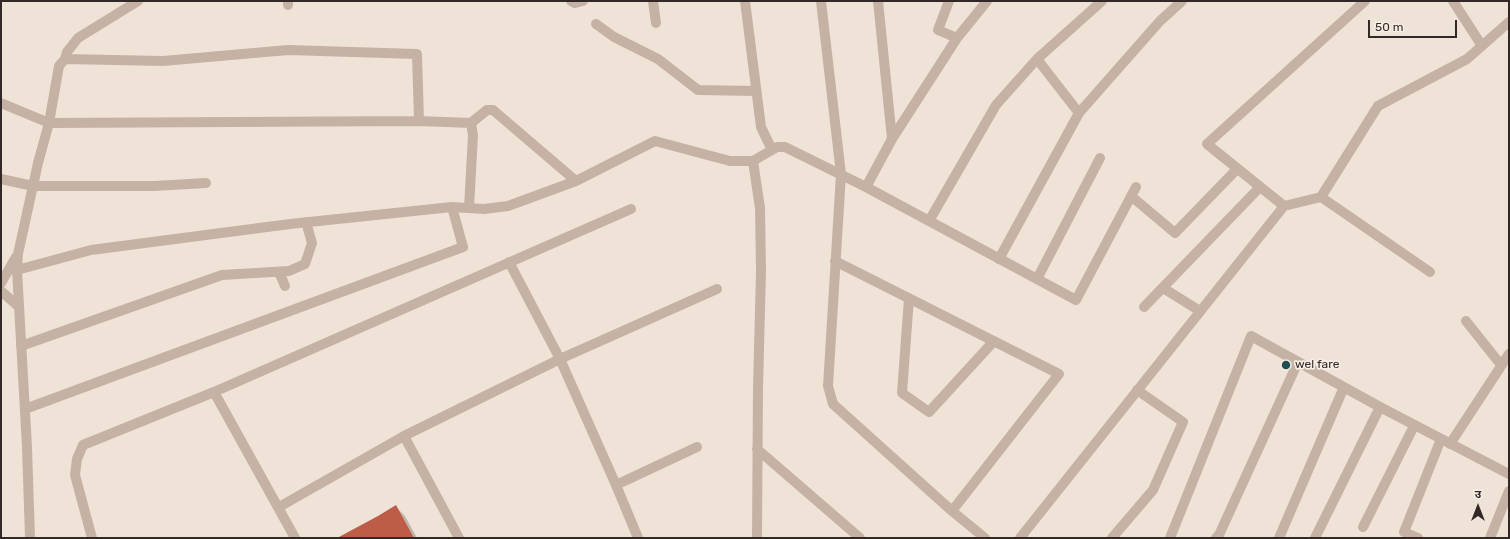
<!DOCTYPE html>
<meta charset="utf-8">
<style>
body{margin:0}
#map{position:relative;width:1510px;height:539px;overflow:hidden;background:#efe3d8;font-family:Rubik,"Noto Sans Devanagari",sans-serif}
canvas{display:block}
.frame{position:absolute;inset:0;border:2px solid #322926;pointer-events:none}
.north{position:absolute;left:1458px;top:487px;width:40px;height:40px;-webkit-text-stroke:3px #f7ede4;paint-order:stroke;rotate:0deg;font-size:11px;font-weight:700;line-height:16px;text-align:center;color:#322926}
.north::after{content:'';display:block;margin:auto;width:14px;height:18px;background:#322926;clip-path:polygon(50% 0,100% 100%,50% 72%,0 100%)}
.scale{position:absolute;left:1368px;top:20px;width:89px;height:18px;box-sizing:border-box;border:2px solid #322926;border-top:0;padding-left:5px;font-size:12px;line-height:14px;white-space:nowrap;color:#322926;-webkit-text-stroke:3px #f7ede4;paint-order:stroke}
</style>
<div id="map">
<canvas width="1510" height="539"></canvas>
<div class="frame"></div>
<div class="north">उ</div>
<div class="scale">50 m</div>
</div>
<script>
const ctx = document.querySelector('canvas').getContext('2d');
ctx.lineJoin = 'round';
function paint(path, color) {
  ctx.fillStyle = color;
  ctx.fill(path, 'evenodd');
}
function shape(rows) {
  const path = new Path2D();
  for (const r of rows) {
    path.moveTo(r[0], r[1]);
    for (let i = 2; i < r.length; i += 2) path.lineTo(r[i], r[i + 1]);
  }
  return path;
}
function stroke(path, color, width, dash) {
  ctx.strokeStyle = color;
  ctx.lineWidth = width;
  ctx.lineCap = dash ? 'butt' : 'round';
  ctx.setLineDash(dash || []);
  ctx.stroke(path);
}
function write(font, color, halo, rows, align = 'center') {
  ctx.font = font + ' Rubik,sans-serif';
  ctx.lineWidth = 3.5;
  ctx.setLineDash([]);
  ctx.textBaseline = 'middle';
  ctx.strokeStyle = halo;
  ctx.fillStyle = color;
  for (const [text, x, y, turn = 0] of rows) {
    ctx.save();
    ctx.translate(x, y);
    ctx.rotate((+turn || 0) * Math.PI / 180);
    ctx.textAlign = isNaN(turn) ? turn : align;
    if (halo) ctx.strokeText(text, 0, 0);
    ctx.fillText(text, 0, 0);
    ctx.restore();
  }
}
paint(shape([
 [396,507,405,516,417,538,348,538]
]), '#0003');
paint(shape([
 [396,505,414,538,337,538,378,516]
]), '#be5d47');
stroke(shape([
 [138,1,78,38,67,52,65,59,59,66,49,123,419,121,471,123,487,110,493,110,576,181],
 [288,1,288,5],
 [571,1,575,3,583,1],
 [653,1,656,23],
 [745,1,761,127,772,150],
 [821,1,841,174,828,386,833,404,952,511,985,538],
 [878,1,892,139],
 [1453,1,1482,46],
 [596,24,614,37,658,59,698,90,756,91],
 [957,38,987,1],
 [65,59,163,61,288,50,417,54,419,121],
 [1,103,49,123,38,163,18,254,17,270,27,447,30,538],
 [1079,113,1160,21,1182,1],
 [753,161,760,208,761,271,758,388,757,538],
 [1,179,33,186,154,186,206,183],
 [866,187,892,139,957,38,938,30,949,1],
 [1131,196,1175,233,1237,169],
 [1321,197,1378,106,1467,59,1509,22],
 [1284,206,1321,197,1430,272],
 [469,208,473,135,471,123],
 [929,221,996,105,1037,59,1102,1],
 [999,259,1079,113,1037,59],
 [835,261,1059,374,952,511],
 [509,262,560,359,616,485,638,538],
 [17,270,91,250,290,224,452,207,484,209,508,206,576,181,655,141,730,161,753,161,777,147,785,147,866,187,1076,300,1136,187],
 [279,272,285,286],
 [1037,279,1100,158],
 [1,283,16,257],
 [1163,288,1200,311],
 [1,291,19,307],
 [909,298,902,393,929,412,994,341],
 [1144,307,1260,187],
 [1466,321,1501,365],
 [21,346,222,275,289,271,305,264,312,243,306,222],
 [25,409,463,247,452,207],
 [404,436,459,538],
 [1450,444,1509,354],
 [757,449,860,538],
 [616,485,697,447],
 [279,507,404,436,560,359,717,289],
 [1363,527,1414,426],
 [92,538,75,475,77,459,83,445,214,392],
 [295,538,214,392,631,209],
 [1020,538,1284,206,1207,144,1365,1],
 [1112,538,1153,490,1183,422,1137,390],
 [1170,538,1251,336,1380,407],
 [1216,538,1219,535,1298,362],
 [1279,538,1344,387],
 [1315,538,1380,407,1509,474],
 [1418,538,1404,532,1441,439],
 [1490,538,1509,491]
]), '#c6b2a5', 10);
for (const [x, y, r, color] of [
 [1286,365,5,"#1e5051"]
]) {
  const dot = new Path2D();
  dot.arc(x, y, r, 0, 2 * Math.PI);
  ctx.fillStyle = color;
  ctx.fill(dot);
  stroke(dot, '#f7ede4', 1.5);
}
write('12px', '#322926', '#f7ede4', [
 ["wel fare",1295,365]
], 'left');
</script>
